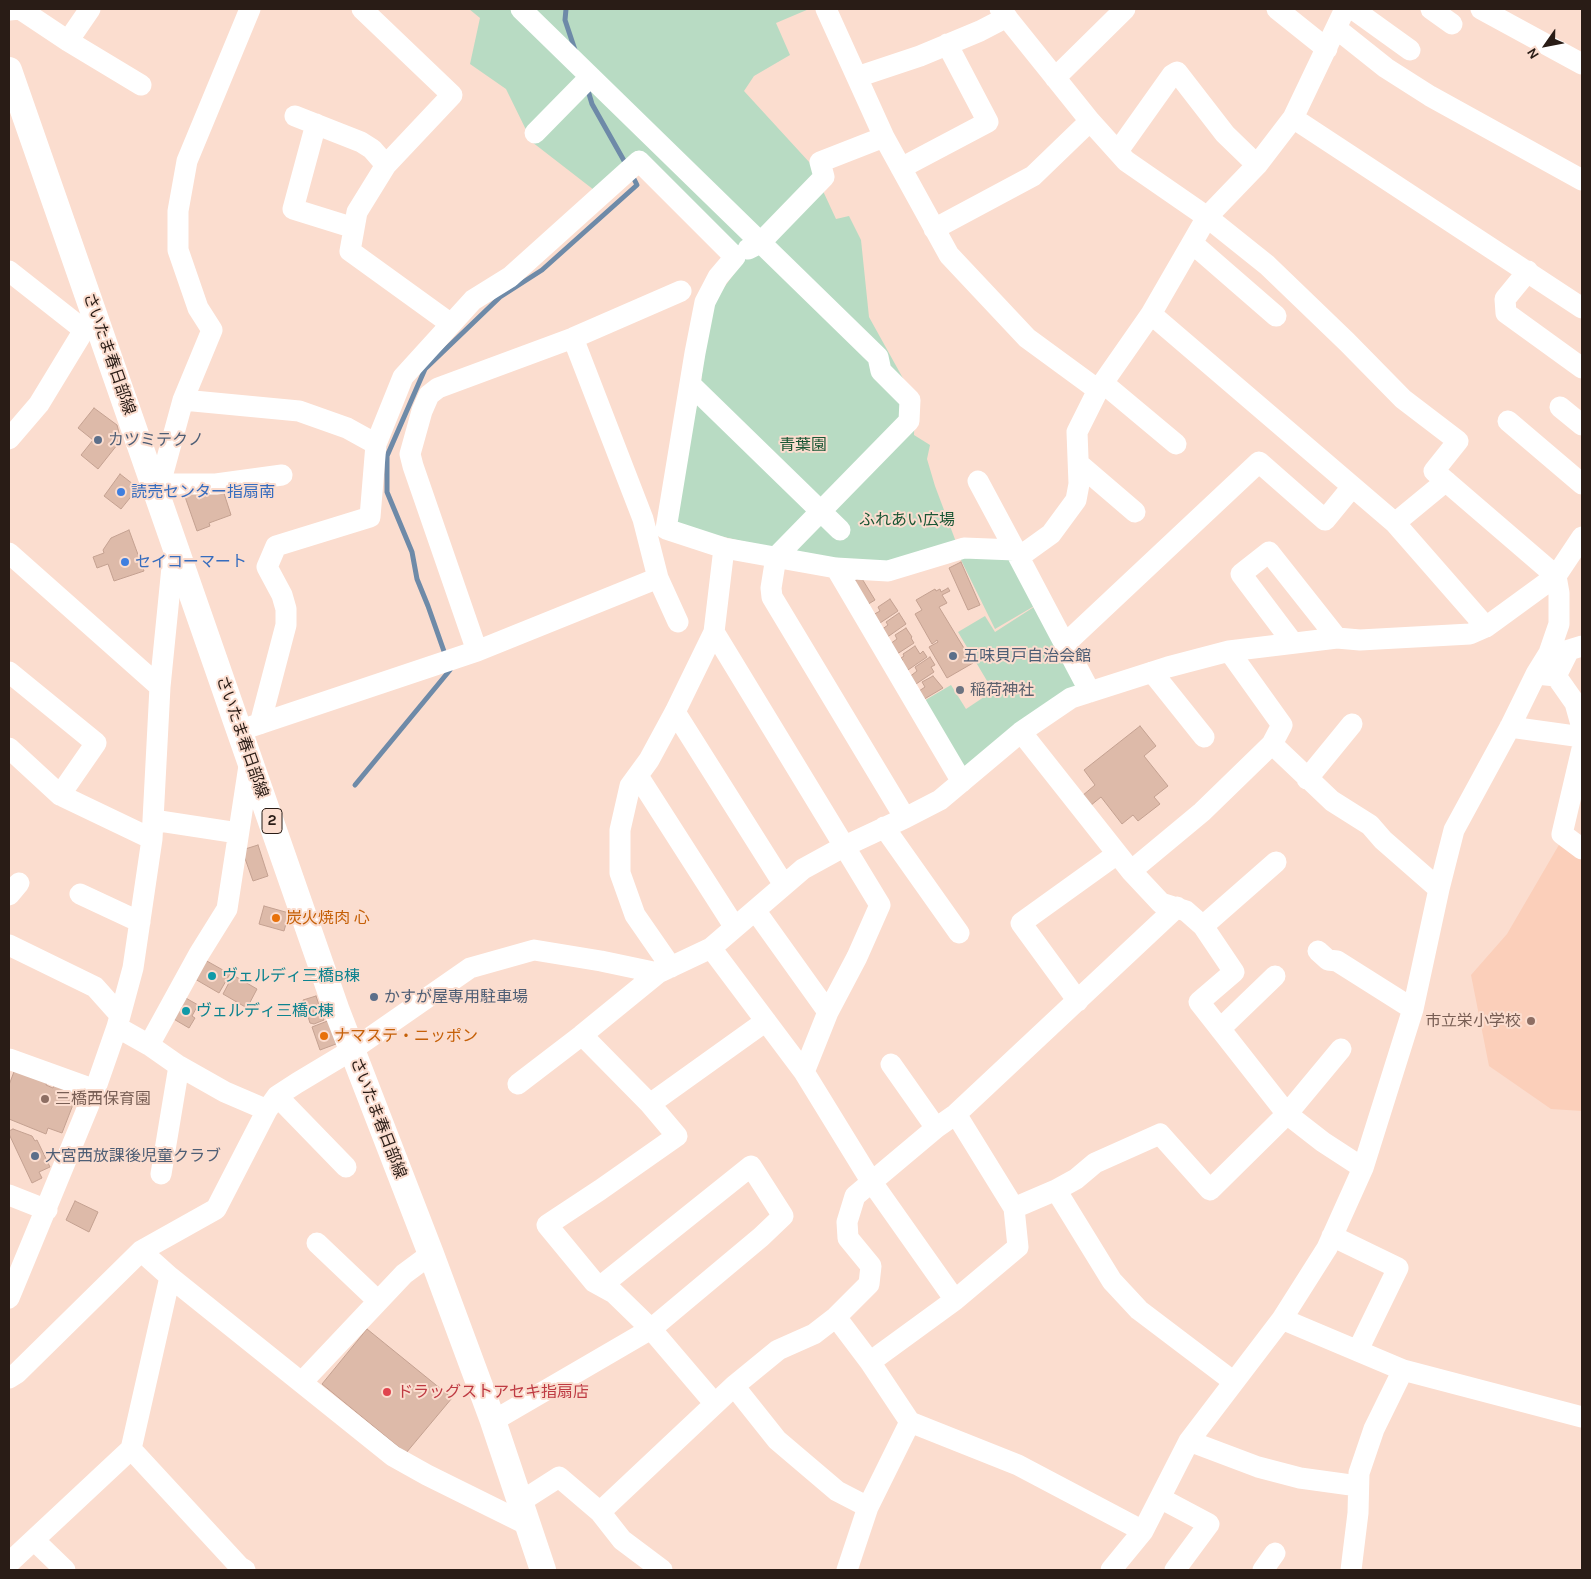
<!DOCTYPE html>
<meta charset="utf-8">
<style>
body{margin:0}
#map{position:relative;width:1591px;height:1579px;overflow:hidden;background:#fbddcf;font-family:Karla,sans-serif}
canvas{display:block}
.frame{position:absolute;inset:0;border:10px solid #291c16;pointer-events:none}
.north{position:absolute;left:1521px;top:20px;width:50px;height:50px;-webkit-text-stroke:4px #fbddcf;paint-order:stroke;rotate:237deg;font-size:14px;font-weight:700;line-height:20px;text-align:center;color:#291c16}
.north::after{content:'';display:block;margin:auto;width:18px;height:22px;background:#291c16;clip-path:polygon(50% 0,100% 100%,50% 72%,0 100%)}
</style>
<div id="map">
<canvas width="1591" height="1579"></canvas>
<div class="frame"></div>
<div class="north">N</div>
</div>
<script>
const ctx = document.querySelector('canvas').getContext('2d');
ctx.lineJoin = 'round';
function paint(path, color) {
  ctx.fillStyle = color;
  ctx.fill(path, 'evenodd');
}
function shape(rows) {
  const path = new Path2D();
  for (const r of rows) {
    path.moveTo(r[0], r[1]);
    for (let i = 2; i < r.length; i += 2) path.lineTo(r[i], r[i + 1]);
  }
  return path;
}
function stroke(path, color, width, dash) {
  ctx.strokeStyle = color;
  ctx.lineWidth = width;
  ctx.lineCap = dash ? 'butt' : 'round';
  ctx.setLineDash(dash || []);
  ctx.stroke(path);
}
function write(font, color, halo, rows, align = 'center') {
  ctx.font = font + ' Karla,"Noto Sans JP",sans-serif';
  ctx.lineWidth = 4;
  ctx.setLineDash([]);
  ctx.textBaseline = 'middle';
  ctx.strokeStyle = halo;
  ctx.fillStyle = color;
  for (const [text, x, y, turn = 0] of rows) {
    ctx.save();
    ctx.translate(x, y);
    ctx.rotate((+turn || 0) * Math.PI / 180);
    ctx.textAlign = isNaN(turn) ? turn : align;
    if (halo) ctx.strokeText(text, 0, 0);
    ctx.fillText(text, 0, 0);
    ctx.restore();
  }
}
paint(shape([
 [1560,843,1582,855,1582,1111,1551,1109,1489,1066,1471,975,1507,934]
]), '#fbcfba');
paint(shape([
 [469,9,809,9,776,23,790,55,754,76,744,91,810,163,836,219,849,216,861,240,869,317,915,400,914,435,930,445,927,459,935,486,959,550,888,565,837,563,672,525,700,390,707,332,714,301,742,263,636,151,594,190,532,142,506,89,470,64,480,18],
 [1010,557,1036,605,995,629,960,558],
 [1037,605,1083,691,968,767,960,768,922,702,951,685,966,709,993,691,958,632,985,616,995,632]
]), '#b8dbc3');
stroke(shape([
 [566,9,565,20,575,50],
 [587,87,592,104,627,166],
 [446,657,428,606,417,579,412,552,387,492,387,456,425,369,500,297,542,270,637,185,631,173],
 [355,785,450,670,449,667]
]), '#6e8aa8', 5);
const building = shape([
 [94,408,117,425,121,440,98,469,81,455,93,440,78,428,94,408],
 [120,474,138,488,121,509,104,496,120,474],
 [222,487,231,515,209,523,210,526,197,531,183,491,222,487],
 [129,530,144,571,114,581,108,564,97,568,93,557,104,553,103,550,111,538,129,530],
 [961,562,980,605,968,610,949,568,961,562],
 [861,577,875,600,865,606,850,584,861,577],
 [948,588,950,591,942,595,947,603,939,607,973,663,947,678,929,647,938,642,937,640,932,644,915,614,922,610,916,600,935,589,936,591,940,589,941,592,948,588],
 [890,599,898,611,877,625,871,616,880,611,878,607,890,599],
 [899,613,906,624,886,638,881,630,888,625,886,622,899,613],
 [906,628,912,637,911,638,914,643,894,656,887,646,897,639,895,635,906,628],
 [915,646,920,654,923,651,927,657,905,672,899,663,903,660,901,658,904,656,903,654,915,646],
 [930,657,935,665,931,667,934,672,913,686,908,678,917,671,915,667,930,657],
 [933,676,943,688,921,701,916,693,925,687,922,682,933,676],
 [1140,726,1156,746,1144,756,1168,786,1154,797,1160,804,1138,821,1133,815,1122,824,1101,797,1090,806,1082,796,1095,785,1084,770,1140,726],
 [258,845,268,876,253,881,242,850,258,845],
 [264,906,289,913,284,931,259,924,264,906],
 [205,960,230,974,219,993,195,979,205,960],
 [233,975,257,989,247,1008,223,994,233,975],
 [316,996,324,1020,314,1024,310,1023,303,1000,316,996],
 [184,997,198,1005,192,1016,195,1018,189,1028,172,1018,184,997],
 [330,1020,336,1044,320,1050,312,1027,330,1020],
 [15,1069,47,1081,46,1085,53,1088,55,1084,70,1090,67,1099,74,1102,62,1133,48,1128,46,1134,9,1119,9,1085,15,1069],
 [13,1129,32,1136,35,1141,37,1140,50,1167,39,1172,42,1178,32,1183,9,1134,9,1131,13,1129],
 [75,1201,98,1212,89,1232,66,1220,75,1201],
 [367,1329,452,1398,406,1453,322,1384,367,1329]
]);
paint(building, '#ddbaa9');
stroke(building, '#c4a191', 1);
stroke(shape([
 [362,9,452,95,386,165,357,212,350,251,451,324],
 [521,9,878,357,881,371,910,400,909,421,776,557,771,588,772,597,905,818],
 [826,9,884,137,949,255,1027,338,1098,390],
 [1000,9,1090,121,1126,161,1207,217,1267,265,1347,342,1403,399,1458,441,1434,471,1556,576,1559,593,1559,624,1549,653,1536,674],
 [1277,9,1327,49],
 [1353,9,1410,50],
 [1431,9,1452,24],
 [1481,9,1582,64],
 [9,10,20,9,68,41,141,85],
 [1337,29,1386,68,1430,96,1582,180],
 [68,41,90,9],
 [857,77,920,56,980,31,1007,17],
 [1055,78,1125,9],
 [295,116,361,142,372,149,386,165],
 [1293,118,1582,308],
 [316,124,293,209,354,228],
 [535,133,590,77],
 [1118,151,1172,75,1177,72,1225,134,1257,165],
 [901,168,988,122,947,44],
 [934,229,1033,176,1090,121],
 [1192,243,1276,316],
 [748,249,760,243,824,177,820,162,884,137],
 [9,271,84,330,97,327],
 [1528,271,1505,299,1506,313,1582,368],
 [1151,314,1395,523,1486,627],
 [573,338,643,519,658,578,678,622],
 [1103,383,1176,444],
 [690,384,840,530],
 [183,400,299,411,347,428,376,444],
 [1560,407,1582,425],
 [1508,421,1582,484],
 [9,439,39,404,84,330],
 [1079,464,1135,512],
 [978,481,1015,550],
 [161,484,216,484,282,475],
 [157,495,183,400,212,330,198,308,178,250,178,211,187,161,250,9],
 [1395,523,1446,481],
 [9,553,160,687],
 [1019,557,1051,534,1076,500,1079,484,1077,432,1098,390,1151,314,1207,217,1257,165,1293,118,1345,9],
 [836,568,962,782],
 [714,632,880,905,857,957,828,1012,804,1072],
 [1293,643,1241,574,1269,552,1337,638],
 [1064,645,1259,462,1325,520,1352,487],
 [477,651,413,466,410,454,422,411,429,395,438,388,573,338,681,291],
 [1229,651,1282,725,1272,744,1332,801,1370,825,1383,840,1439,889],
 [9,672,96,743,60,795],
 [1152,672,1204,737],
 [1556,676,1575,703,1582,728],
 [675,712,784,885],
 [260,724,286,625,286,609,282,595,267,567,276,546,370,517,376,444,403,377,473,300,510,277,639,161,735,257,718,277,705,302,695,353,666,529,724,548],
 [250,727,477,651,658,578],
 [1510,727,1582,737],
 [1021,732,1131,871,1161,903,1186,911,1203,926,1234,972,1199,1002,1287,1114,1323,1142,1363,1168],
 [9,748,60,795,152,839],
 [1582,749,1562,834,1582,849],
 [638,776,734,926],
 [1307,779,1352,724],
 [153,820,238,833],
 [884,827,959,933],
 [1131,871,1202,812,1272,744],
 [80,894,140,922],
 [9,895,19,883],
 [755,910,828,1012],
 [1203,926,1276,862],
 [9,945,95,987,120,1015],
 [711,948,804,1072,871,1181,955,1300],
 [1318,951,1328,960,1337,961,1413,1009],
 [671,967,635,915,620,873,620,830,630,786,649,760,675,712,714,632,724,548,836,568,888,571,964,548,1015,550,1090,692],
 [658,973,582,1035,650,1104,677,1136,600,1190,547,1225,594,1282,614,1293,651,1329,715,1404],
 [1078,1001,1021,923,1117,854],
 [117,1027,149,1045,179,1066,225,1092,267,1110],
 [1220,1029,1275,976],
 [149,1045,199,954,227,909,250,759],
 [9,1059,95,1090],
 [891,1064,936,1128],
 [518,1084,582,1035],
 [277,1096,346,1167],
 [650,1104,766,1021],
 [956,1114,1014,1208,1056,1190,1076,1179,1095,1163,1160,1134,1210,1190,1287,1114,1341,1049],
 [161,1174,179,1066],
 [1056,1190,1112,1281,1139,1310,1234,1382],
 [9,1195,47,1210],
 [1332,1236,1398,1268,1358,1350],
 [317,1243,378,1301],
 [141,1251,170,1277,393,1456,427,1475,528,1525],
 [9,1298,95,1090,117,1027,133,968,152,839,160,687,174,547],
 [836,1317,870,1362,910,1422],
 [1282,1319,1403,1370,1582,1417],
 [870,1362,955,1300,1018,1247,1014,1208],
 [9,1378,17,1373,141,1251,216,1209,267,1110,277,1096,297,1083,352,1050,470,968,534,950,601,961,658,973,711,948,803,869,845,846,905,818,940,800,1021,732,1071,698,1168,667,1229,651,1337,638,1360,640,1470,634,1486,627,1556,576,1582,537],
 [302,1382,404,1274,431,1254],
 [734,1386,777,1440,837,1491,868,1507],
 [493,1421,651,1329,761,1237,783,1216,751,1166,601,1286],
 [1189,1441,1258,1467,1300,1478,1358,1486],
 [131,1449,240,1567,245,1570],
 [1160,1498,1209,1524,1175,1570],
 [520,1502,559,1477,600,1512,622,1540,662,1570],
 [600,1512,734,1386,778,1350,814,1334,836,1317,869,1284,871,1266,848,1238,847,1222,855,1196,936,1128,956,1114,1177,907],
 [34,1540,65,1570],
 [9,1563,131,1449,170,1277],
 [847,1570,868,1507,910,1422,1018,1465,1143,1531],
 [1111,1570,1143,1531,1189,1441,1282,1319,1327,1248,1363,1168,1413,1009,1439,889,1454,830,1510,727,1536,674,1556,676,1569,650,1582,646],
 [1263,1570,1275,1553],
 [1351,1570,1358,1513,1359,1473,1374,1429,1403,1370]
]), '#fff', 21);
stroke(shape([
 [9,70,337,1011,431,1254,493,1421,543,1570]
]), '#fff', 26);
for (const [x, y, r, color] of [
 [98,440,5,"#5c6f8a"],
 [121,492,5,"#3f7fe0"],
 [125,562,5,"#3f7fe0"],
 [953,656,5,"#5c6f8a"],
 [960,690,5,"#6b7280"],
 [276,918,5,"#e8710a"],
 [212,976,5,"#0f9aa8"],
 [374,997,5,"#5c6f8a"],
 [186,1011,5,"#0f9aa8"],
 [1531,1021,5,"#8d6e63"],
 [324,1036,5,"#e8710a"],
 [45,1099,5,"#8d6e63"],
 [35,1156,5,"#5c6f8a"],
 [387,1392,5,"#e0444e"]
]) {
  const dot = new Path2D();
  dot.arc(x, y, r, 0, 2 * Math.PI);
  ctx.fillStyle = color;
  ctx.fill(dot);
  stroke(dot, '#fbddcf', 2);
}
for (const [x, y, w] of [
 [272,821,20]
]) {
  const box = new Path2D();
  box.roundRect(x - w / 2, y - 12.5, w, 25, 4);
  ctx.fillStyle = '#fbddcf';
  ctx.fill(box);
  stroke(box, '#291c16', 1);
}
write('bold 15px', '#291c16', null, [
 ["2",272,821]
]);
write('16px', '#291c16', '#fbddcf', [
 ["さいたま春日部線",109,354,71],
 ["さいたま春日部線",242,737,71],
 ["さいたま春日部線",378,1118,69]
]);
write('16px', '#4e5e75', '#fbddcf', [
 ["カツミテクノ",108,440],
 ["五味貝戸自治会館",963,656],
 ["かすが屋専用駐車場",384,997],
 ["大宮西放課後児童クラブ",45,1156]
], 'left');
write('16px', '#195634', '#fbddcf', [
 ["青葉園",803,445],
 ["ふれあい広場",907,520]
]);
write('16px', '#366cbe', '#fbddcf', [
 ["読売センター指扇南",131,492],
 ["セイコーマート",135,562]
], 'left');
write('16px', '#5b616d', '#fbddcf', [
 ["稲荷神社",970,690]
], 'left');
write('16px', '#c56008', '#fbddcf', [
 ["炭火焼肉 心",286,918],
 ["ナマステ・ニッポン",334,1036]
], 'left');
write('16px', '#0d838f', '#fbddcf', [
 ["ヴェルディ三橋B棟",222,976],
 ["ヴェルディ三橋C棟",196,1011]
], 'left');
write('16px', '#785e54', '#fbddcf', [
 ["市立栄小学校",1521,1021],
 ["三橋西保育園",55,1099,"left"]
], 'right');
write('16px', '#be3a42', '#fbddcf', [
 ["ドラッグストアセキ指扇店",397,1392]
], 'left');
</script>
